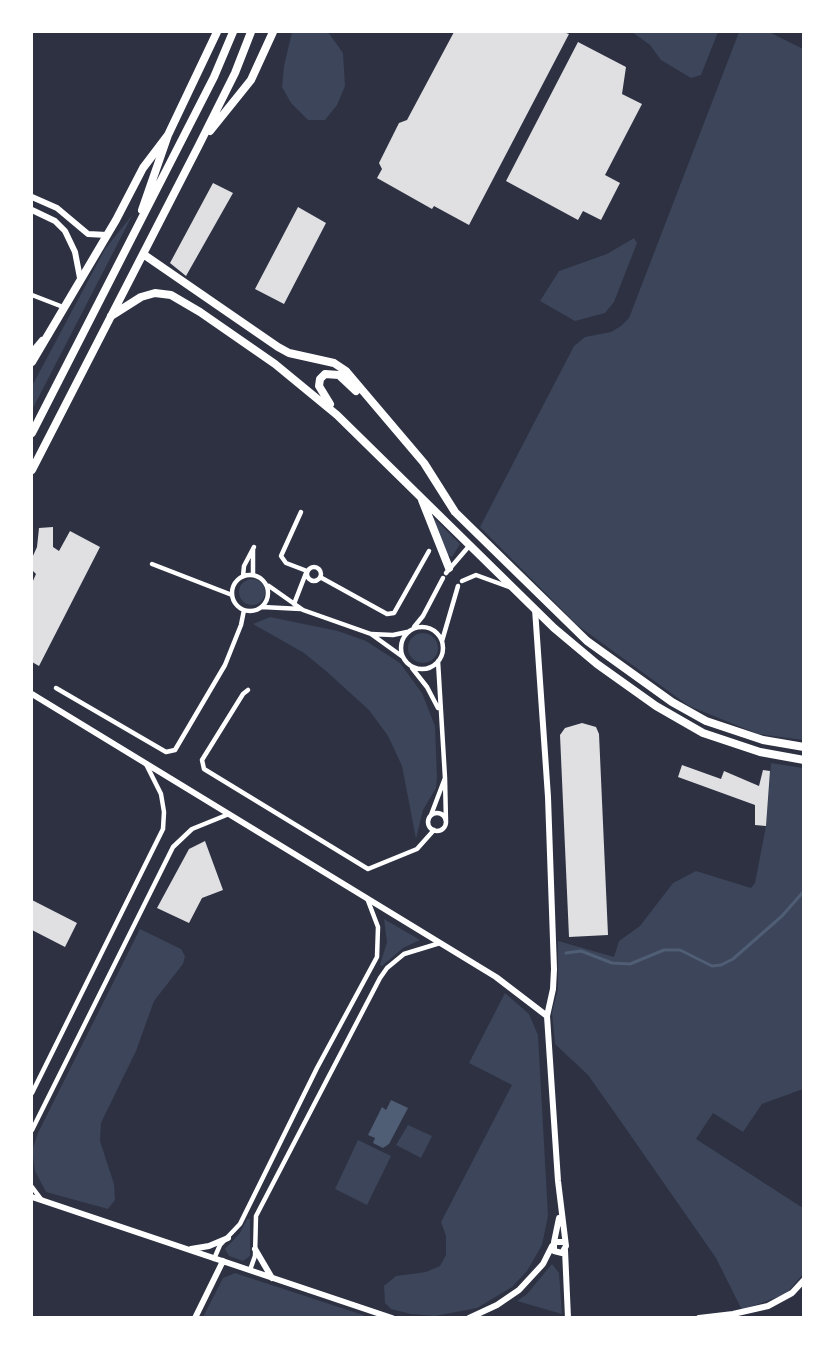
<!DOCTYPE html>
<style>
body{margin:0}
#map{position:relative;width:835px;height:1349px;overflow:hidden;background:#2d3142;font-family:Inter,sans-serif}
canvas{display:block}
.frame{position:absolute;inset:0;border:33px solid #fff;pointer-events:none}
</style>
<div id="map">
<canvas width="835" height="1349"></canvas>
<div class="frame"></div>
</div>
<script>
const ctx = document.querySelector('canvas').getContext('2d');
ctx.lineJoin = 'round';
function paint(path, color) {
  ctx.fillStyle = color;
  ctx.fill(path, 'evenodd');
}
function shape(rows) {
  const path = new Path2D();
  for (const r of rows) {
    if (r.length === 3) {
      path.moveTo(r[0] + r[2], r[1]);
      path.arc(r[0], r[1], r[2], 0, 2 * Math.PI);
      continue;
    }
    path.moveTo(r[0], r[1]);
    for (let i = 2; i < r.length; i += 2) path.lineTo(r[i], r[i + 1]);
  }
  return path;
}
function stroke(path, color, width, dash) {
  ctx.strokeStyle = color;
  ctx.lineWidth = width;
  ctx.lineCap = dash ? 'butt' : 'round';
  ctx.setLineDash(dash || []);
  ctx.stroke(path);
}
paint(shape([
 [292,32,328,32,343,53,345,86,337,105,325,120,308,120,291,103,282,87,284,66],
 [632,32,718,32,701,75,691,78,661,60,650,45],
 [739,32,769,32,803,49,803,740,758,734,689,706,577,625,480,527,574,346,585,337,611,332,621,326,629,318],
 [133,214,32,410,32,386,105,249],
 [634,238,637,243,614,302,605,313,575,321,540,301,559,271,607,254],
 [429,513,460,544,452,557,446,554],
 [252,592,13],
 [270,617,338,631,366,641,400,663,422,693,435,726,437,776,436,788,423,810,416,839,402,766,388,736,369,710,326,671,304,653,253,624],
 [423,648,15],
 [771,763,803,768,803,1089,762,1104,743,1132,713,1113,696,1139,803,1208,803,1274,786,1294,742,1310,716,1258,617,1116,588,1075,555,1044,552,1013,558,989,558,941,614,957,619,941,640,926,673,883,696,871,751,888,755,883,766,826],
 [384,919,420,940,403,948,382,966,380,965,387,942],
 [140,929,181,949,185,956,183,964,154,1001,136,1051,101,1123,100,1141,114,1184,115,1200,108,1209,46,1192,35,1171,32,1150,38,1133],
 [505,993,529,1014,538,1035,548,1216,542,1245,527,1271,512,1287,477,1308,435,1316,411,1314,391,1309,385,1303,384,1286,396,1276,426,1272,440,1266,446,1255,446,1236,441,1222,512,1085,469,1063],
 [408,1125,432,1136,421,1158,396,1145],
 [358,1140,391,1156,367,1205,335,1189],
 [247,1219,250,1219,250,1256,243,1261,229,1256,225,1249,240,1233],
 [552,1264,559,1273,562,1314,517,1301,527,1294],
 [235,1273,369,1317,203,1317,223,1278]
]), '#3c4559');
paint(shape([
 [391,1100,408,1108,389,1144,383,1148,373,1143,375,1138,368,1135,382,1107,386,1110]
]), '#4f5d75');
stroke(shape([
 [566,953,581,951,612,963,630,964,664,950,680,950,712,966,721,965,733,959,782,916,804,891]
]), '#4f5d75', 3);
paint(shape([
 [454,32,563,32,569,34,469,225,434,206,432,209,377,178,382,169,379,163,399,123,407,120],
 [578,42,626,67,622,94,642,104,605,175,620,183,601,220,583,211,578,220,506,181],
 [213,183,233,193,186,276,170,263],
 [298,207,326,223,284,304,255,289],
 [53,527,53,547,59,551,70,531,100,547,39,666,32,662,32,583,36,574,32,570,32,558,37,547,39,528],
 [582,723,596,727,599,734,608,935,569,937,560,735,565,728],
 [682,765,721,779,724,771,759,786,763,770,770,771,766,826,755,825,755,805,678,777],
 [205,841,223,890,202,898,189,923,157,908,189,849],
 [32,900,77,923,65,947,32,930]
]), '#e0e0e3');
stroke(shape([
 [32,295,63,307],
 [301,512,281,556,286,563,307,571],
 [152,564,232,595],
 [314,574,7],
 [446,573,470,545],
 [253,574,253,550],
 [250,593,18],
 [243,576,244,566,254,547],
 [320,577,387,614,394,613,429,551],
 [462,581,476,575,509,587],
 [269,586,303,610,371,634],
 [294,604,306,573],
 [262,607,301,609],
 [422,648,21],
 [414,627,423,616,443,578],
 [442,641,458,586],
 [403,657,371,634,393,635,407,632],
 [438,661,445,778],
 [412,668,427,687,438,708],
 [56,688,166,752,175,750,225,665,241,625,244,610],
 [248,690,243,694,202,760,204,769,368,869,417,849,434,830],
 [437,822,9],
 [431,815,445,778,446,822],
 [32,1093,163,829,164,812,161,794,146,764],
 [32,1130,173,847,192,829,229,814],
 [32,1187,41,1199],
 [214,1259,220,1245,240,1224,317,1068,377,957,378,927,367,898],
 [250,1270,255,1256,256,1216,380,978,387,968,404,954,440,943]
]), '#fff', 4.5);
stroke(shape([
 [32,197,57,208,88,234,107,235],
 [32,210,55,221,65,231,75,252,80,278],
 [32,352,42,340],
 [535,609,548,797,554,969,553,989,547,1016,558,1181,566,1246,562,1253,554,1251,554,1242,564,1242],
 [32,694,496,977,547,1016],
 [32,1197,392,1318],
 [554,1242,559,1218],
 [191,1249,209,1246,228,1238],
 [255,1249,272,1278],
 [565,1250,568,1318],
 [195,1318,223,1261],
 [469,1318,497,1305,519,1290,543,1264,552,1246],
 [699,1318,733,1314,768,1306,792,1293,804,1280]
]), '#fff', 6);
stroke(shape([
 [210,131,251,80,273,32],
 [142,210,168,135,217,32],
 [143,254,278,347,289,353,334,363,346,371,424,463,455,512,587,641,672,702,706,721,763,740,804,747],
 [111,316,141,297,155,293,171,295,200,312,275,364,337,415,554,628,597,664,656,706,703,733,760,752,804,760],
 [32,362,116,220,143,168,168,135],
 [330,404,319,386,320,379,325,374,339,375,356,391],
 [32,433,214,77,233,32],
 [32,470,199,145,235,73,251,32],
 [422,500,449,568]
]), '#fff', 8);
</script>
